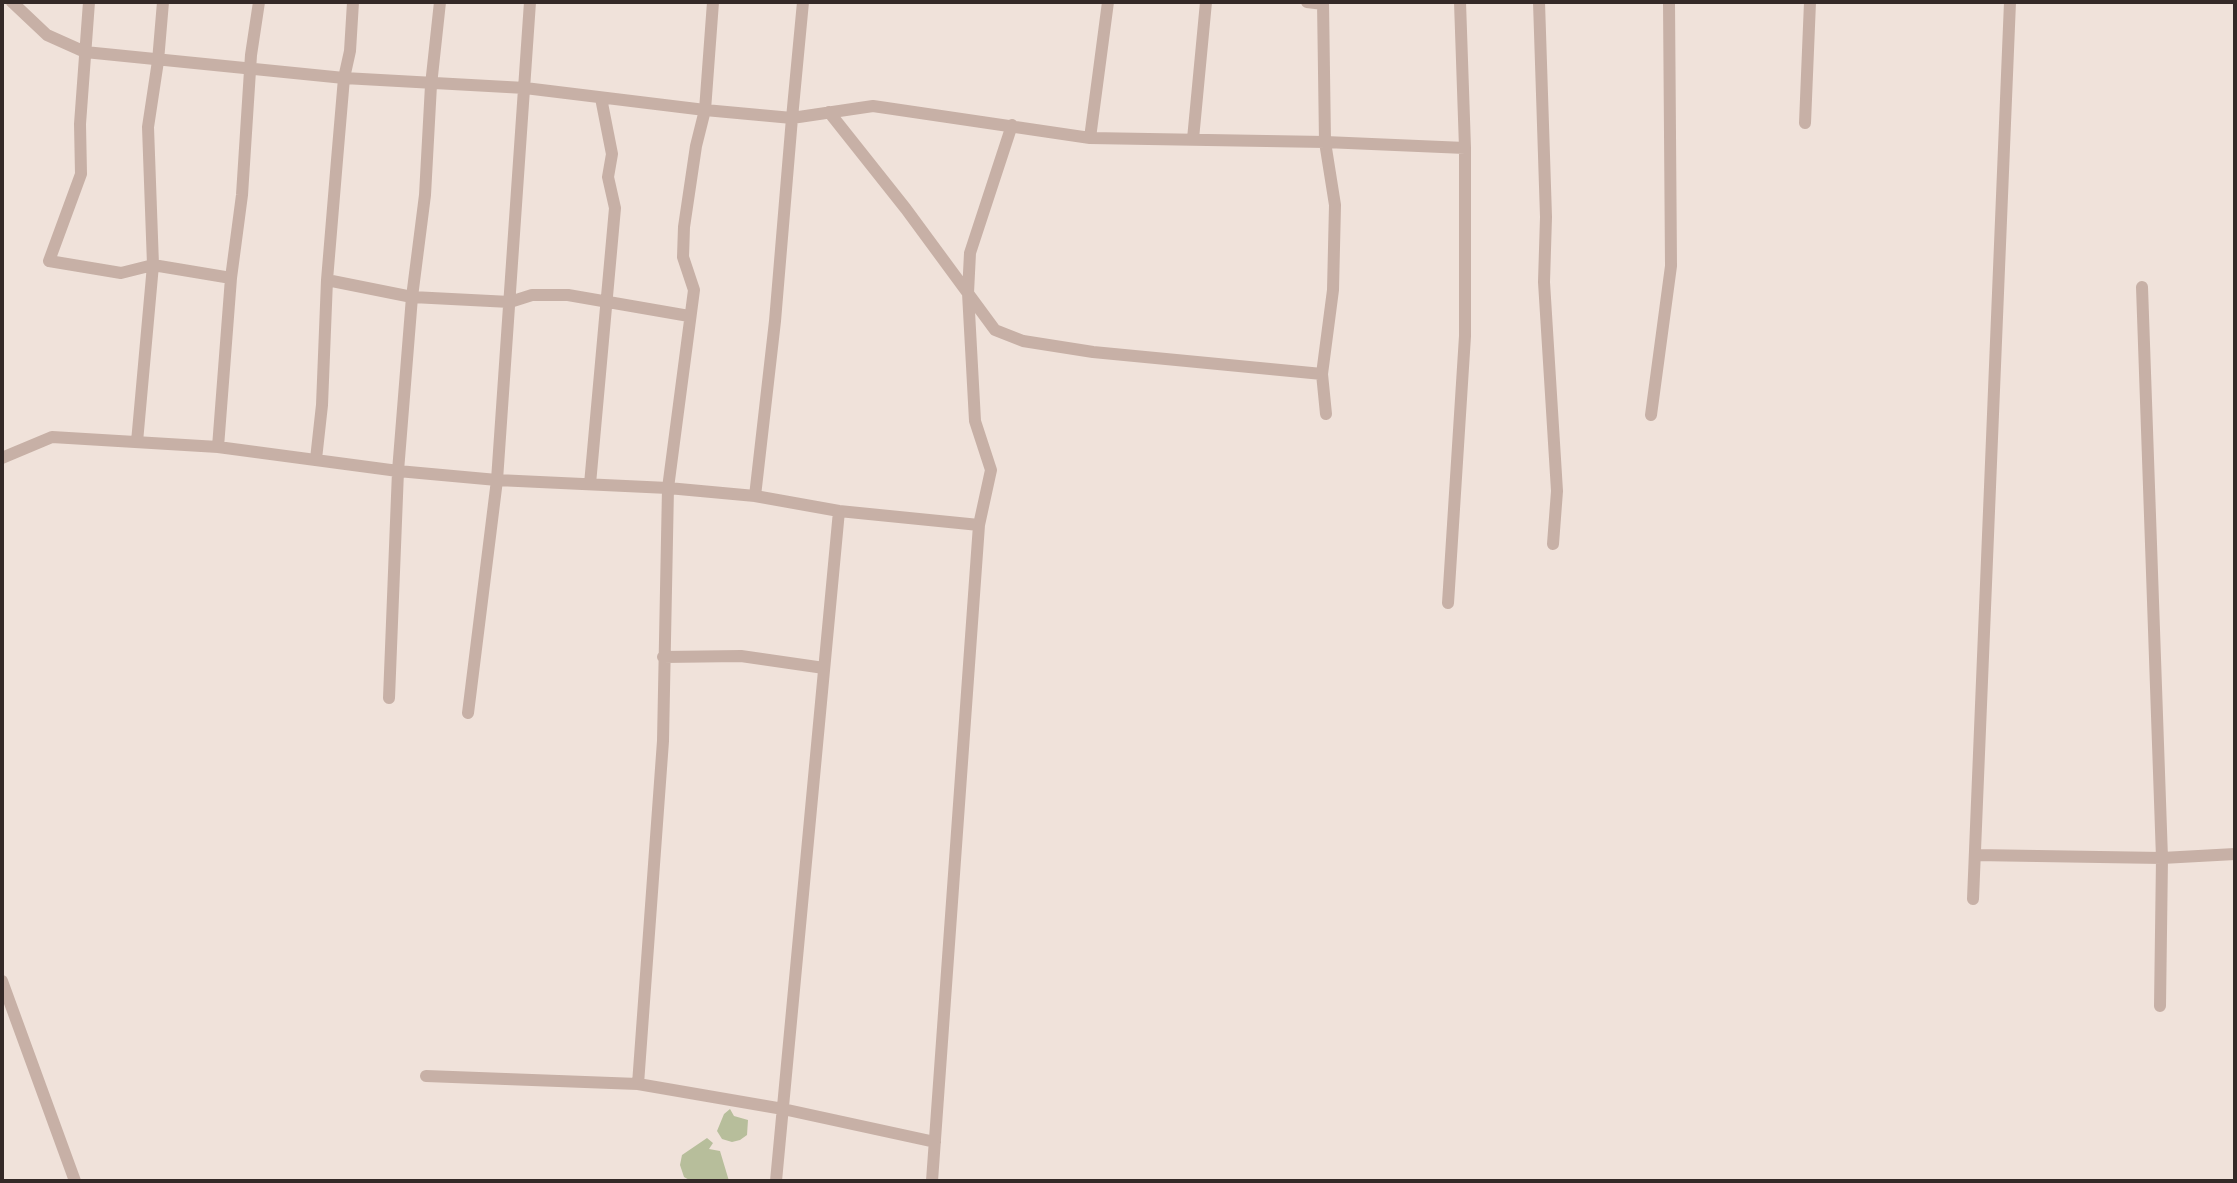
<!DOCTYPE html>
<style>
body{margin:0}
#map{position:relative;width:2237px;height:1183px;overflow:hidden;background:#f0e2da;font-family:Montserrat,sans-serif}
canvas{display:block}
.frame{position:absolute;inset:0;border:4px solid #342927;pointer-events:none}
</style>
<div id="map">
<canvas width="2237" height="1183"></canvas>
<div class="frame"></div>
</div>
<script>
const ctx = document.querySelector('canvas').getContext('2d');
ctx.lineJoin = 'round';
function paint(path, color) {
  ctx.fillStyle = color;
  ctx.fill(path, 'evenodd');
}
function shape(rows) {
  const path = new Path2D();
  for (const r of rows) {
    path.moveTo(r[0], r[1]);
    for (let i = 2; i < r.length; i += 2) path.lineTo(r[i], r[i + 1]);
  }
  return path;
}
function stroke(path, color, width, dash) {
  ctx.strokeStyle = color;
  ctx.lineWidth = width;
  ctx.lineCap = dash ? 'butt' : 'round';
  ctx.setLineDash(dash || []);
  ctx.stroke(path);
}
paint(shape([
 [730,1109,734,1116,748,1120,747,1135,740,1140,732,1142,722,1139,717,1131,724,1114],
 [707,1138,713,1143,709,1149,720,1151,729,1181,691,1181,684,1177,680,1165,682,1155]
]), '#b7be9b');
stroke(shape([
 [12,2,47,35,85,52,344,78,525,88,705,110,792,118,803,2],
 [89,2,80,124,81,174,49,261,121,273,153,265,137,442],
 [163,2,158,61,148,127,153,265,231,278,218,447],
 [1307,2,1323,4],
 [1323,2,1325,142,1335,205,1333,290,1322,374,1326,414],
 [1539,2,1546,217,1544,282,1557,491,1553,544],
 [829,112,906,209,995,330,1023,341,1093,352,1322,374],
 [1805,123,1810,2],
 [1090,138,1108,2],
 [1193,139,1206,2],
 [231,278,242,195,251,55,259,2],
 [327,280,412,297,510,302,532,295,568,295,689,316],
 [2142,287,2162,858,2160,1006],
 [1651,415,1671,266,1669,2],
 [2,458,52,437,218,447,398,471,497,480,668,488,755,496,775,321,792,118,873,106,1090,138,1325,142,1465,148],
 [316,459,322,405,327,280,337,160,344,78,350,51,353,2],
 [590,484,615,208,608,177,612,154,601,98],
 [755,496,839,511,979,525],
 [1448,603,1465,336,1465,148,1460,2],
 [663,657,741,656,824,668],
 [389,698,398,471,412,297,425,195,431,85,440,2],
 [468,713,497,480,530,2],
 [1975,855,2162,858,2235,854],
 [1973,899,2010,2],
 [2,981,75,1181],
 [426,1076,638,1084,783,1109,935,1142],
 [638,1084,663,741,668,488,694,290,683,257,684,227,696,146,705,110,713,2],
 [776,1181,839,511],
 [932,1181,979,525,991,470,975,421,968,293,970,253,1012,125]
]), '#c7b0a6', 12);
</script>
